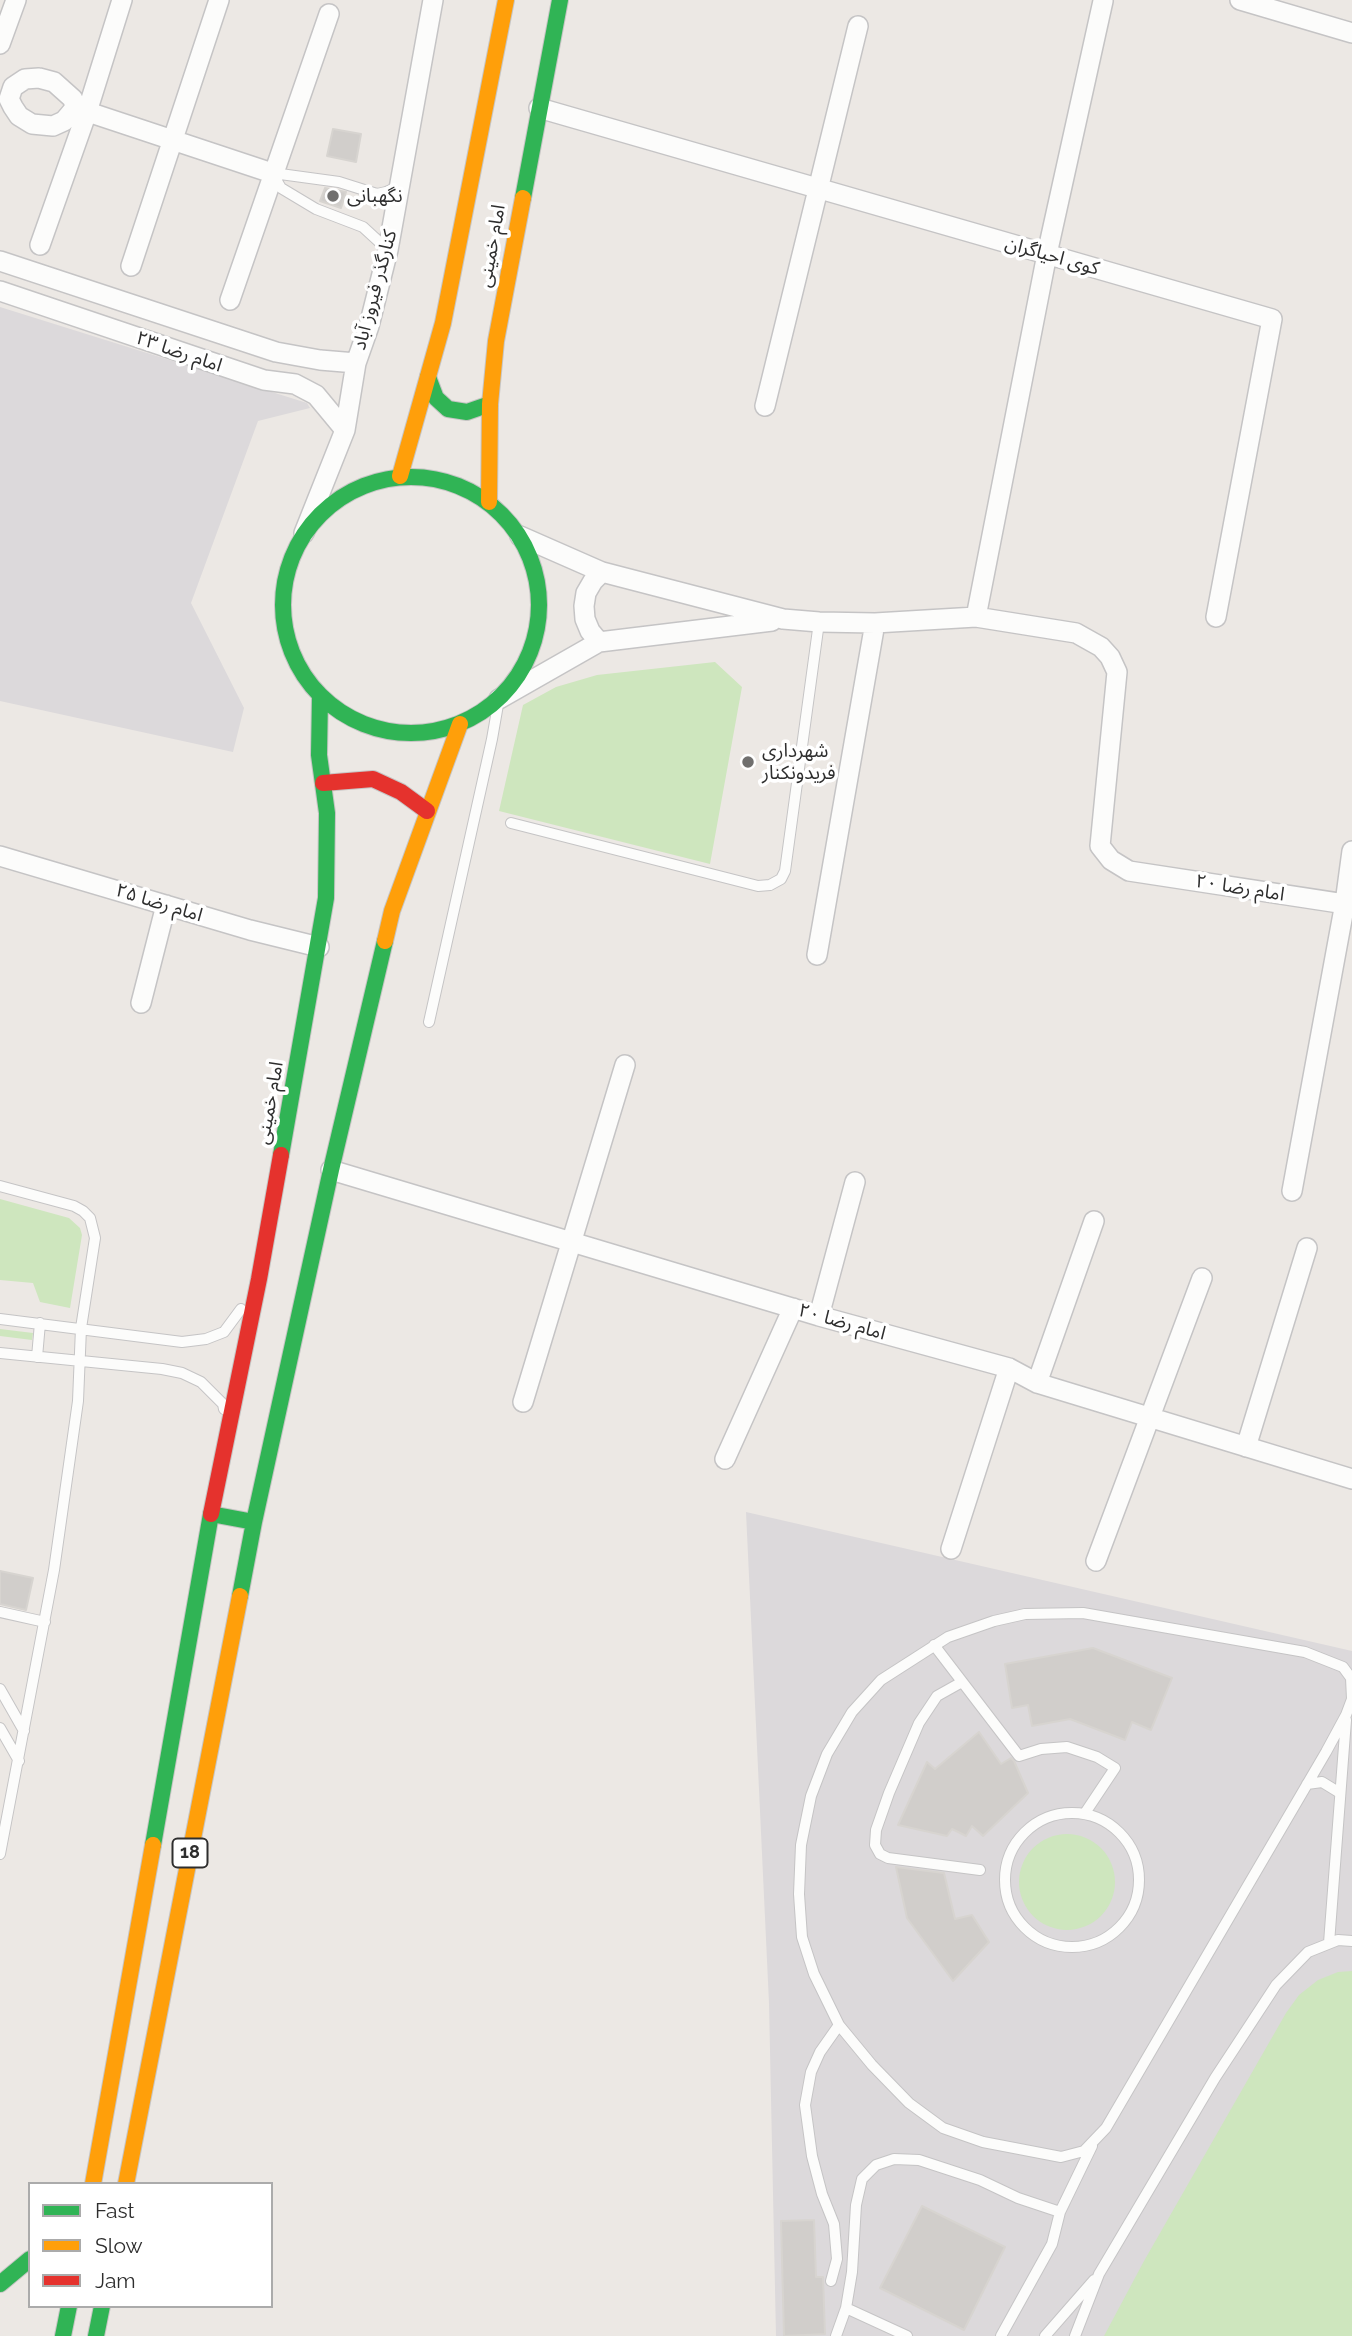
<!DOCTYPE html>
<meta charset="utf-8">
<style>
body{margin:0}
#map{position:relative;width:1352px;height:2336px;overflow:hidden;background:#ece8e4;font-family:Raleway,sans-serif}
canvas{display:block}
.legend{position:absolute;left:28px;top:2182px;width:245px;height:126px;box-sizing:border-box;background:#fff;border:2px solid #ababab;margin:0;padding:9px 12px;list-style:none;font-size:21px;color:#2e2e2e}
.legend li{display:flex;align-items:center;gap:14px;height:35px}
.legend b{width:35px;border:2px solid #ababab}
</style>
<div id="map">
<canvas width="1352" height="2336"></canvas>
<ul class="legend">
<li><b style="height:9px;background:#30b455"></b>Fast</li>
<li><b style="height:9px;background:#ff9f0a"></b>Slow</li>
<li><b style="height:9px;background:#e5322d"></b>Jam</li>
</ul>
</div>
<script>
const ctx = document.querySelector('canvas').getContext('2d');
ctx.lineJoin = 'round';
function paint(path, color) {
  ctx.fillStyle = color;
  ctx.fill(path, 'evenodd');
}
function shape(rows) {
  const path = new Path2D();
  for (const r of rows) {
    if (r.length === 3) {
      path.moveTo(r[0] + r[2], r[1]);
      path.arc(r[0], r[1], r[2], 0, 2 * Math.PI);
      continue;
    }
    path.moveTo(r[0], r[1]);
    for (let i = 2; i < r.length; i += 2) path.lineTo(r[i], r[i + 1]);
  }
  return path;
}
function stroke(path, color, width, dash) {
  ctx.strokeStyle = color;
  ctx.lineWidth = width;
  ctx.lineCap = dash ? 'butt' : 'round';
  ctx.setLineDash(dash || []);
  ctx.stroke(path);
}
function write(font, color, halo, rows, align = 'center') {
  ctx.font = font + ' Raleway,"Noto Sans Arabic",sans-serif';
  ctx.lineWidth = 7;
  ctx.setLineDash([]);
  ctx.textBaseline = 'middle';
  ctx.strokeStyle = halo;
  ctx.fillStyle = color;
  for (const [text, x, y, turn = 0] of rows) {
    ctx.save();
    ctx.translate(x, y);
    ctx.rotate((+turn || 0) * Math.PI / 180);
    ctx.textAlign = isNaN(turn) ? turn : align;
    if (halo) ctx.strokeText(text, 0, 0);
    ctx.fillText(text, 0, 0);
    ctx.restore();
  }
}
paint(shape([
 [0,307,307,403,310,408,258,421,191,603,244,708,233,752,0,701],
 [746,1512,1352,1651,1352,2336,776,2336,769,2003]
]), '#dcd9db');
paint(shape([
 [715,662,742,687,710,864,499,811,523,705,556,687,597,675],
 [0,1199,69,1218,80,1228,82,1235,70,1308,40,1302,33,1283,0,1280],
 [0,1329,33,1333,32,1340,0,1336],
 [1067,1882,48],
 [1352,1971,1352,2336,1104,2336,1144,2261,1286,2013,1299,1995,1318,1980,1338,1972]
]), '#cee6be');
const building = shape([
 [333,129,361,134,356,162,327,156,333,129],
 [325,188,346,192,341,208,320,201,325,188],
 [0,1571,33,1578,26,1610,0,1604,0,1571],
 [1093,1648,1172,1678,1151,1730,1132,1722,1125,1740,1070,1719,1032,1726,1028,1705,1012,1708,1005,1664,1093,1648],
 [979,1732,1001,1764,1011,1758,1014,1761,1028,1793,983,1836,972,1826,966,1836,952,1829,947,1836,898,1825,927,1762,935,1769,979,1732],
 [896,1867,944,1873,955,1919,972,1915,989,1942,953,1981,907,1918,896,1867],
 [922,2206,1005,2247,964,2330,880,2288,922,2206],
 [814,2220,816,2277,823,2277,825,2334,784,2336,781,2221,814,2220]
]);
paint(building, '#d1cecb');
stroke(building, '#d7d4d0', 2);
const lane = shape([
 [273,173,339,182,377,194,386,192,400,186],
 [274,176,281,188,316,209,363,227,388,250],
 [511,823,758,886,770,885,781,879,785,871,819,622],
 [429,1022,492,739,499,699],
 [0,1186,74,1206,83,1211,90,1218,95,1238,81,1328,78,1401,54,1570,0,1854],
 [0,1319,182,1342,206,1339,224,1332,241,1309],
 [0,1353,162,1369,182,1373,201,1382,223,1404,224,1409],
 [37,1357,40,1323],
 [0,1612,45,1622],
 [1083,1613,1305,1652,1343,1667,1351,1678,1352,1699,1346,1715,1326,1752,1106,2128,1084,2151,1061,2157,983,2142,943,2128,909,2103,872,2065,839,2025,814,1974,802,1937,799,1894,801,1845,811,1796,827,1754,852,1712,881,1680,948,1637,994,1621,1025,1614,1083,1613],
 [934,1645,1019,1756,1041,1749,1067,1747,1097,1757,1115,1768,1085,1813],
 [962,1682,937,1696,919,1723,889,1793,876,1830,875,1845,880,1854,888,1858,980,1870],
 [0,1689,24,1731],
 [0,1728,19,1761],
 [1307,1784,1322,1782,1340,1793],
 [1072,1880,67],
 [1329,1943,1346,1720],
 [831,2281,837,2259,834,2224,822,2194,812,2156,805,2105,811,2072,820,2052,839,2025],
 [846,2308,907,2336],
 [836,2336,846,2308,852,2272,856,2205,862,2179,876,2165,894,2159,919,2160,980,2180,1018,2198,1060,2212],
 [1001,2336,1052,2244,1060,2212,1092,2146],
 [1045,2336,1094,2280],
 [1075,2336,1099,2274,1215,2078,1276,1985,1308,1952,1338,1940,1352,1941]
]);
const street = shape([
 [1240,0,1352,33],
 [0,44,16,0],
 [39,78,54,82,73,99,75,108,64,121,53,126,32,124,19,116,13,107,9,99,13,87,25,79,39,78],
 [76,108,272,173],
 [539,108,1272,319,1216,617],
 [40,245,87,112,122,0],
 [0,261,276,352,320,360,356,363],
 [131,266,219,0],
 [0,291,264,380,295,384,316,395,345,430],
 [230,300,329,14],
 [765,406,858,26],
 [304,533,345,430,356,363,369,326,388,250,433,0],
 [520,536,602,572,783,619,819,622,875,623,976,617,1076,633,1101,647,1110,657,1117,672,1100,846,1111,860,1129,871,1352,905],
 [976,617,1047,254,1103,1],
 [599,642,590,631,585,619,584,606,586,593,593,581,602,572],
 [499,699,599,642,772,621],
 [0,856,250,930,319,947],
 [817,955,875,623],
 [141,1003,166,905],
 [331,1170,819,1316,1009,1368,1037,1383,1352,1479],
 [1292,1191,1345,903,1352,851],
 [819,1316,855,1182],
 [1037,1383,1094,1221],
 [523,1402,625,1065],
 [1246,1447,1307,1248],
 [725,1459,793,1308],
 [951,1549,1009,1368],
 [1096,1561,1202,1278]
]);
const fast = shape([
 [523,198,560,0],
 [428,377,436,398,448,409,467,412,490,404],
 [411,605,128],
 [281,1155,326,898,327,813,319,755,320,696],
 [254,1522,331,1170,385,941],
 [153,1845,211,1514,254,1522,240,1596],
 [0,2284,30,2259],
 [63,2336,69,2306],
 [96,2336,102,2306]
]);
const slow = shape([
 [400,476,443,323,506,0],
 [489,502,490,404,496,341,523,198],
 [385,941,392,911,460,724],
 [93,2184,153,1845],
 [126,2184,240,1596]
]);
const jam = shape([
 [323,783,373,779,401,792,427,811],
 [211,1514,259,1279,281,1155]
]);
stroke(lane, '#c5c4c5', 12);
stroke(street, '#c5c4c5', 22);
stroke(fast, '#c6c5c4', 18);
stroke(slow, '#c6c5c4', 18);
stroke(jam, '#c6c5c4', 18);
stroke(lane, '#fcfcfb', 10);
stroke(street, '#fcfcfb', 19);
stroke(fast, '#30b455', 16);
stroke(slow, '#ff9f0a', 16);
stroke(jam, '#e5322d', 16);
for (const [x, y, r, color] of [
 [333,196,7,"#706f6e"],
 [748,762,7,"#706f6e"]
]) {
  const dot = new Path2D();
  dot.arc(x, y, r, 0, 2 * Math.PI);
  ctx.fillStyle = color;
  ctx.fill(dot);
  stroke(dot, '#fff', 2.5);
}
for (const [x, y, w] of [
 [190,1853,35]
]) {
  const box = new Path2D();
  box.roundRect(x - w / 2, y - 14.5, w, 29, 5);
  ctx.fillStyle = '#fff';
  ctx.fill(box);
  stroke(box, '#2e2e2e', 2);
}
write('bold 18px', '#2e2e2e', null, [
 ["18",190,1853]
]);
write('19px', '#2e2e2e', '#fff', [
 ["نگهبانی",347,196],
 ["شهرداری",762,751],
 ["فریدونکنار",762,773]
], 'left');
write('19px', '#2e2e2e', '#fff', [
 ["امام خمینی",492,246,-80],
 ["کوی احیاگران",1052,256,16],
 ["کنارگذر فیروز آباد",375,290,-75],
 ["امام رضا ۲۳",179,352,19],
 ["امام رضا ۲۰",1240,888,9],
 ["امام رضا ۲۵",159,903,17],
 ["امام خمینی",270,1103,-80],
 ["امام رضا ۲۰",842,1322,16]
]);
</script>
